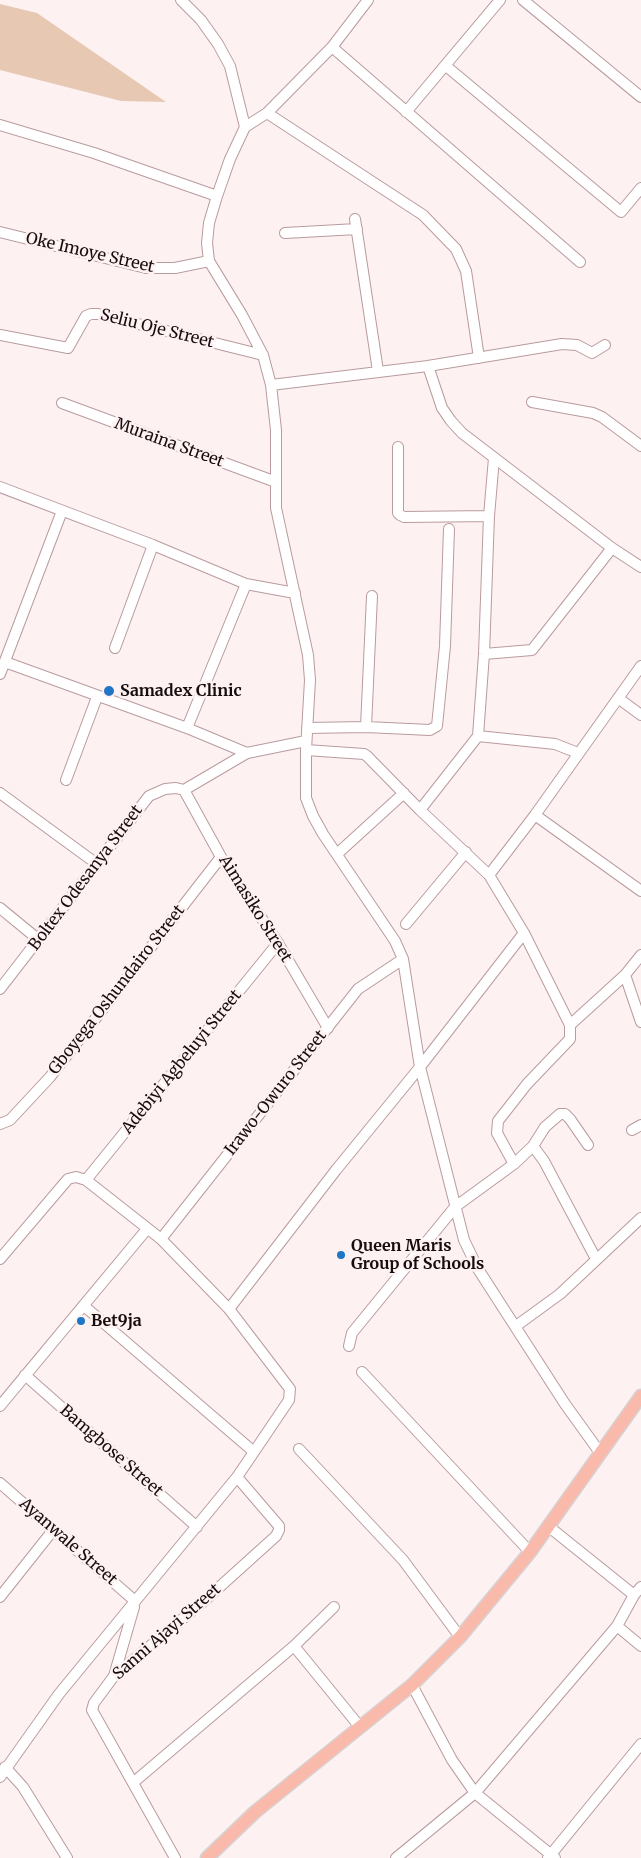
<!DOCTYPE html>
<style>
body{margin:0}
canvas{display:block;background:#fef1f2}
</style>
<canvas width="641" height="1858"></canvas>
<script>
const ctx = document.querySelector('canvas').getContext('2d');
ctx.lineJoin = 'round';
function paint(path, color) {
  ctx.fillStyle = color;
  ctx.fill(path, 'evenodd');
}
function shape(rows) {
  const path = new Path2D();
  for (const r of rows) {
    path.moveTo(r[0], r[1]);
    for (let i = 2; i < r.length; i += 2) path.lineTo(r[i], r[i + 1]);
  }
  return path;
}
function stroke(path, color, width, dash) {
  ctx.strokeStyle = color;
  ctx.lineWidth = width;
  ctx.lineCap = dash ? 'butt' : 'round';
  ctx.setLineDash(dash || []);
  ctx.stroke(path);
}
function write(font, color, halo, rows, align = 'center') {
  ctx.font = font + ' Merriweather,serif';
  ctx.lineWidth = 5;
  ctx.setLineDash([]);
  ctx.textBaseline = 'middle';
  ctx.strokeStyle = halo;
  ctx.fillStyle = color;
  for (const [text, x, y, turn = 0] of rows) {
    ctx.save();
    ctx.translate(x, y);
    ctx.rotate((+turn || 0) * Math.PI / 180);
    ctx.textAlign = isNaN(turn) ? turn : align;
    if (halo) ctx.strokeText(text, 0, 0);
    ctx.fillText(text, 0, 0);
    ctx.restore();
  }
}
paint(shape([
 [0,4,37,13,166,102,121,101,0,70]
]), '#e6c8b3');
const minor = shape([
 [181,0,201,20,218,44,230,66,245,127,230,159,217,196,209,223,207,243,209,261,242,315,263,355,271,385,276,430,276,508,308,655,310,680,306,750,306,798,313,816,323,834,395,941,403,959,420,1067,464,1240,478,1269,565,1404,601,1454],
 [523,0,641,97],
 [332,47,580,262],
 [446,66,621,212,641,188],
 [406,112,500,0],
 [267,113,423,215,456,249,466,271,479,358],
 [0,125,94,153,217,196],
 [245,127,267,113,332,47,368,0],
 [355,219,378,371],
 [0,232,146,268,175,268,209,261],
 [285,233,357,229],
 [0,335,68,348,86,316,91,314,98,314,263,355],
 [428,366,442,408,451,421,462,433,612,548,641,567],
 [271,385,428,366,562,344,577,345,592,353,605,345],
 [532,402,593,413,602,417,641,446],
 [62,403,276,482],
 [398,447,398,513,400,515,404,517,489,516],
 [0,487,153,545,246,584,295,593],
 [115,648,153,545],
 [484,654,532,650,612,548],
 [5,662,187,728,247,753,306,741],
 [0,674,62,511],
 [618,698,641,715],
 [366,727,372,596],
 [187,728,246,584],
 [307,728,366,727,430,730,437,726,445,646,449,529],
 [478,736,484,654,489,516,494,458],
 [306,750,364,754,367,756,420,810,489,875,524,933,570,1025],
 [66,780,97,697],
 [184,790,221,857,278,943,328,1028],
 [184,790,247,753],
 [0,793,97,864],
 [420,810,478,736,555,744,578,753],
 [535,815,641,891],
 [337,854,404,793],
 [489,875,535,815,641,666],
 [0,908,39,940],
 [406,924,466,852],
 [625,975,641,1022],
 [0,989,149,796,165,789,176,788,184,790],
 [0,1124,10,1120,50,1077,221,857],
 [632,1130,641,1125],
 [533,1146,544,1161,596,1259],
 [514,1164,533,1146,545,1127,560,1114,565,1114,570,1119,588,1145],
 [86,1180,278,943],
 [161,1239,358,989,403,959],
 [0,1259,68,1179,76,1177,86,1180,161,1239,229,1309,290,1389,289,1400,254,1452],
 [229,1309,336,1170,420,1067,524,933],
 [516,1326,560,1294,641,1218],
 [349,1346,352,1333,455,1207,514,1164,497,1133,498,1121,527,1084,570,1039,570,1025,625,975,641,955],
 [362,1372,530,1552],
 [25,1375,197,1527],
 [0,1406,147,1229],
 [299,1449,403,1560,460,1637],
 [0,1483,135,1601],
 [548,1526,634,1595],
 [0,1597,54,1529],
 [617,1626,641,1646],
 [294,1646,360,1727],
 [114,1676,134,1607],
 [412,1685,452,1760,475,1793,555,1858],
 [5,1767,23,1787,67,1858],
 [0,1777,59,1694,237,1477,254,1452,84,1306],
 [134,1782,294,1646,334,1607],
 [175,1858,92,1710,94,1703,114,1676,204,1601,276,1536,279,1530,279,1526,237,1477],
 [396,1858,475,1793,617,1626,634,1595,641,1587],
 [548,1858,641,1744]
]);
const major = shape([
 [207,1858,255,1812,412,1685,460,1637,530,1552,641,1396]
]);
stroke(minor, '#b99b9e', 12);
stroke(major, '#d5d3d4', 15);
stroke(minor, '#fff', 10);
stroke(major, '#fabaab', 12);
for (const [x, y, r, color] of [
 [109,691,6,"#2076c4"],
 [341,1255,5,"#2076c4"],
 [81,1321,5,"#2076c4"]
]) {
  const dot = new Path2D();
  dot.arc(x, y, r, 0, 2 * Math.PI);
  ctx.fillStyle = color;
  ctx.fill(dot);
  stroke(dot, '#fef1f2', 2);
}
write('16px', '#170d0e', '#fef1f2', [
 ["Oke Imoye Street",90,253,13],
 ["Seliu Oje Street",157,329,14],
 ["Muraina Street",169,443,20],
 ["Boltex Odesanya Street",86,878,-53],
 ["Aimasiko Street",255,909,58],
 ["Gboyega Oshundairo Street",117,990,-52],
 ["Adebiyi Agbeluyi Street",182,1062,-51],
 ["Irawo-Owuro Street",276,1093,-52],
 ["Bamgbose Street",111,1451,41],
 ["Ayanwale Street",68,1542,41],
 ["Sanni Ajayi Street",167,1632,-41]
]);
write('bold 16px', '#170d0e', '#fef1f2', [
 ["Samadex Clinic",120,691],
 ["Queen Maris",351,1246],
 ["Group of Schools",351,1264],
 ["Bet9ja",91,1321]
], 'left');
</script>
